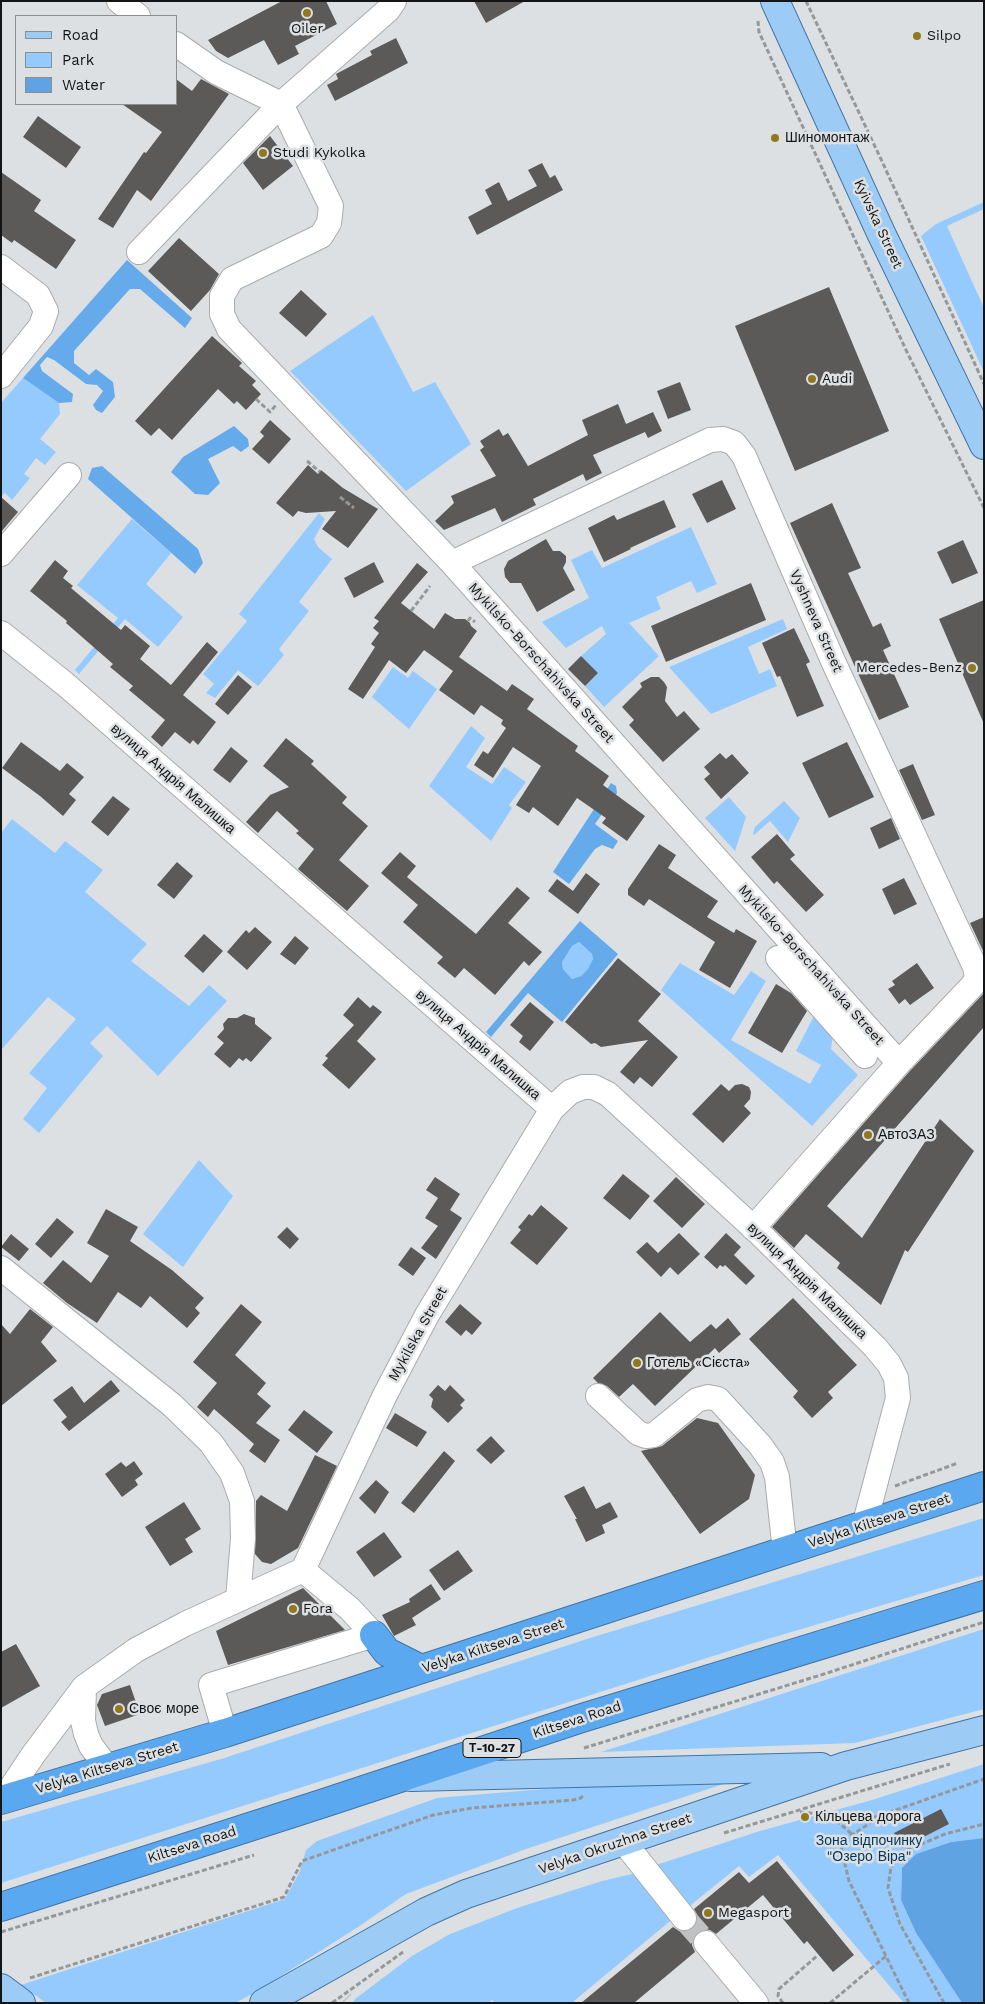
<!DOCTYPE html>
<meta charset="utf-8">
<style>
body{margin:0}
#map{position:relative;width:985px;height:2004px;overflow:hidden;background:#dde0e2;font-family:"Work Sans",sans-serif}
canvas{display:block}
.frame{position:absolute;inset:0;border:2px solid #131415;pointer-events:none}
.legend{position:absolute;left:15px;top:15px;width:162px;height:90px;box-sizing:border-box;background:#dde0e2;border:1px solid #8c8e90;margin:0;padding:6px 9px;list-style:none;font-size:15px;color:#131415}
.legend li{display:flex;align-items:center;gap:10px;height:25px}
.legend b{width:25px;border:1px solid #8c8e90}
</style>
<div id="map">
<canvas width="985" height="2004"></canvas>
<div class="frame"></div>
<ul class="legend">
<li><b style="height:6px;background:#9ccbf6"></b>Road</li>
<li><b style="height:14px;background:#94cafe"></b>Park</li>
<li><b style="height:14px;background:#5fa3e3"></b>Water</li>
</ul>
</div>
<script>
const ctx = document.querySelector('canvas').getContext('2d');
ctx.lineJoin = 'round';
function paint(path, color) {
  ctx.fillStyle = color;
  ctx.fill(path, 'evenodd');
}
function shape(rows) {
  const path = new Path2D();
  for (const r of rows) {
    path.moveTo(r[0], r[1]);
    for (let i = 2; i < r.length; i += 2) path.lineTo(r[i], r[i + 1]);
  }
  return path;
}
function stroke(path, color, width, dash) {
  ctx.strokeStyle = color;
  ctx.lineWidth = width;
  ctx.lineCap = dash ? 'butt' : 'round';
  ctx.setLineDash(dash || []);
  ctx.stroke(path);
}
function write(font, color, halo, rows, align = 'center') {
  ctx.font = font + ' "Work Sans",sans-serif';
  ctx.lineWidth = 5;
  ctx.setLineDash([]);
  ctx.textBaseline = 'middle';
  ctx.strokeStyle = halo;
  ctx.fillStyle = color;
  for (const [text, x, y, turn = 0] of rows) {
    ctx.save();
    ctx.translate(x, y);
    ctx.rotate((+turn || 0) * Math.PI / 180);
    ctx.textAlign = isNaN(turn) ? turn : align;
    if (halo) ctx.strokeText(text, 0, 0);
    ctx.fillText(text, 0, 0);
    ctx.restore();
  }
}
paint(shape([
 [984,202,984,209,947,226,984,308,984,372,921,236,936,224],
 [373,315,413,392,435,382,471,444,406,491,290,371],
 [23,378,59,403,60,414,40,439,56,452,45,465,36,458,24,474,30,478,12,500,5,493,1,496,1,403],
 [319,513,325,519,314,539,318,547,332,559,299,602,309,611,279,649,284,655,258,686,238,670,215,698,206,693,214,684,203,674,247,621,239,614],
 [132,519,171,553,146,584,183,617,158,647,125,619,79,674,75,670,118,618,77,585],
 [691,527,717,584,697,593,691,581,656,597,661,609,629,623,659,656,604,707,585,686,598,673,581,656,606,634,602,626,566,648,542,622,589,598,571,560,592,550,602,568],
 [783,619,787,629,748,647,759,674,770,669,777,686,711,714,669,667],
 [393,667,408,678,413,671,437,689,409,729,372,697],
 [471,726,485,738,466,767,492,784,504,767,526,782,509,805,512,808,491,841,429,786],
 [729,797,746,817,735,851,705,818],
 [784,801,800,818,788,842,770,821,754,835,753,834,755,827],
 [12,819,55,853,65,841,103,870,85,892,147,944,131,961,189,1006,209,985,227,1001,158,1076,107,1026,90,1043,103,1056,39,1133,23,1119,47,1088,29,1073,76,1019,48,997,1,1050,1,833],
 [579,942,592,954,593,959,589,969,581,976,572,979,563,969,562,962,572,946],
 [680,963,734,995,751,971,766,981,731,1040,810,1084,821,1065,796,1051,815,1014,833,1034,831,1049,858,1075,812,1126,661,990],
 [199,1160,233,1196,183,1267,143,1234],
 [984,1518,984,1575,751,1644,1,1883,1,1822,221,1759,590,1638],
 [984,1629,984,1709,855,1743,601,1752],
 [984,1764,984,1838,951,1842,916,1854,902,1869,901,1900,916,1933,962,2003,904,2003,778,1855,749,1877,739,1866,686,1909,656,1865,760,1831,872,1800],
 [748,1776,526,1849,406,1894,358,1927,256,1992,235,2003,46,2003,21,1985,285,1899,300,1871,306,1850,317,1841,437,1798,604,1784],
 [632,1874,641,1877,675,1917,574,2001,575,2003,495,2003,492,2000,488,2003,353,2003,355,1999,412,1956,450,1934,517,1908,602,1881]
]), '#94cafe');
paint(shape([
 [127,260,192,318,185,328,140,289,130,289,74,351,74,363,89,375,96,369,113,382,115,397,102,413,96,410,93,405,103,391,97,385,86,384,54,360,47,357,40,365,42,371,73,394,72,402,59,403,23,378],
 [234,426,248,439,249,446,241,452,233,446,208,459,220,483,208,495,195,494,171,472,183,457],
 [102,466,198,549,203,563,195,574,88,479,92,468],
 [611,783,616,786,617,793,595,824,618,841,613,849,602,845,595,849,569,884,553,872],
 [580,921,618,954,562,1022,528,993,491,1037,486,1032],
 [579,942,592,954,593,959,588,969,581,976,572,979,563,969,562,962,572,946]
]), '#65aaea');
paint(shape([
 [984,1838,984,2003,962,2003,916,1933,901,1900,902,1868,916,1854,951,1842]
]), '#5fa3e3');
paint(shape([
 [282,1,326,1,337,24,295,46,299,54,278,65,264,40,228,58,216,51,208,40],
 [474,1,525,1,486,23],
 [396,38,408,63,335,101,327,85,338,79,336,74,372,55,370,51],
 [176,79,192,91,201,79,229,94,151,201,137,190,113,228,98,219,144,152,146,153,162,132,122,104,176,104],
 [38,116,81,147,66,168,23,137],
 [270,136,293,166,263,190,243,163],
 [542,163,550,178,555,175,563,190,477,235,468,217,492,204,485,190,499,182,508,201,537,186,528,170],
 [1,172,41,200,34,211,76,240,56,269,14,240,12,243,1,235],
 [179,238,219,274,210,290,191,311,148,271],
 [829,287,889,431,795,471,735,326],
 [301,290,327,314,306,337,279,313],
 [212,336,242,363,239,366,256,381,252,385,261,394,246,410,237,401,234,404,218,389,172,440,159,428,151,436,135,421],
 [680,382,691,410,668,419,657,391],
 [618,404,626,424,653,412,662,431,648,438,645,432,593,455,602,473,586,481,583,474,533,499,536,505,502,522,495,508,444,530,435,521,454,503,451,496,496,476,480,450,484,447,480,441,499,429,503,436,508,433,528,466,588,435,582,420],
 [270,420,291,439,269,464,252,449,264,436,260,432],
 [308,465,318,474,321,470,343,488,378,509,348,548,322,529,336,511,306,513,298,511,293,517,276,503],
 [722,480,736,509,707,523,692,494],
 [1,497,18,512,1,532],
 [664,500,676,527,630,548,631,549,604,562,588,528,614,515,617,520],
 [832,503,861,568,848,573,873,627,881,623,891,646,883,650,909,707,879,720,790,523],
 [546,539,553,551,560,551,566,556,566,562,563,568,575,590,537,612,521,583,510,583,505,577,504,569,508,561],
 [963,540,978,573,952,584,937,552],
 [55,560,68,571,63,578,73,586,71,588,121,630,125,625,150,646,140,659,171,685,207,642,218,652,183,695,216,722,198,745,193,740,190,744,175,732,162,747,151,737,165,720,129,690,133,686,110,667,113,664,66,623,67,621,30,591],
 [374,562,384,582,354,598,344,578],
 [417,563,428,572,401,603,434,629,445,613,455,619,465,619,470,623,471,626,477,631,459,657,507,691,512,684,534,699,527,709,578,746,575,751,609,776,603,785,645,816,627,841,602,823,606,818,577,798,558,826,533,807,529,813,516,805,541,766,513,747,493,778,474,765,483,751,488,754,506,728,501,724,503,720,481,705,474,715,439,690,453,671,424,650,406,673,389,660,363,699,348,689,375,647,371,644,379,633,373,628,379,621,374,618],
 [751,583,766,620,666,662,651,626],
 [984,600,984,724,939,619],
 [794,628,810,662,806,664,824,706,797,717,780,676,777,677,762,643],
 [581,656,598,673,585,686,568,669],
 [238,675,252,687,228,715,215,704],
 [651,677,659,677,664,682,667,687,665,701,677,717,684,711,700,729,663,762,629,725,634,720,622,707,642,687,640,683],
 [286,738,314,761,311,764,347,797,342,803,368,826,339,860,369,886,347,911,298,869,314,849,296,833,299,831,277,811,258,833,246,822,270,795,289,787,263,766],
 [21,742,60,771,67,763,84,777,69,794,76,800,63,816,40,796,2,768],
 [847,742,874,797,829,818,802,763],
 [231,747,248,761,230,783,213,770],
 [720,753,726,759,732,754,749,773,721,799,704,779,710,774,704,767],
 [913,764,935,815,922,820,899,770],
 [113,796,130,809,108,836,91,822],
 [891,818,900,839,879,849,870,828],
 [777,834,795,855,790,859,824,895,806,912,777,881,774,884,751,857],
 [659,844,676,855,668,868,718,901,707,917,734,933,736,929,757,941,730,988,699,970,715,942,649,899,644,906,628,895,628,889],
 [400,852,416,866,407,877,476,934,517,887,530,898,508,923,542,952,529,966,524,961,495,995,464,968,455,978,437,963,443,957,403,922,418,905,381,873],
 [177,862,193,876,174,899,157,885],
 [586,873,600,884,578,914,548,891,557,879,573,891],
 [904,878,917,904,894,915,882,889],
 [984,917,984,953,970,923],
 [255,927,272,942,247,970,227,952,246,930,249,933],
 [204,934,223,951,203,973,184,956],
 [295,936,309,948,295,965,280,954],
 [618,958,661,994,638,1021,678,1057,652,1087,640,1077,634,1084,620,1072,648,1040,601,1047,595,1043,591,1044,565,1022],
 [917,963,934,988,910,1005,905,999,899,1004,888,989,895,985,892,981],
 [776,984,791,993,807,1011,782,1053,748,1033],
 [984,993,984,1027,827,1206,862,1238,940,1119,974,1151,908,1252,905,1250,881,1305,837,1268,840,1263,806,1234,794,1248,772,1227,909,1072],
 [358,997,370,1008,373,1005,382,1012,357,1041,376,1059,349,1089,322,1065,328,1058,325,1056,354,1025,343,1015],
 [530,1002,554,1022,530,1051,519,1042,523,1036,510,1025],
 [244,1014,255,1018,255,1024,272,1038,251,1062,246,1058,243,1061,239,1058,230,1068,214,1054,224,1043,217,1037,224,1029,223,1024,228,1018,237,1018],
 [721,1084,729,1091,735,1085,742,1084,749,1087,751,1092,750,1099,744,1106,751,1113,723,1143,692,1114],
 [623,1174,650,1196,630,1220,603,1198],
 [435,1177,460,1194,450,1210,462,1218,436,1259,421,1248,438,1226,425,1218,438,1198,426,1190],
 [676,1177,705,1204,682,1228,653,1201],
 [541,1205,568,1228,537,1265,510,1243,521,1230,518,1227,521,1224,529,1214,532,1216],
 [106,1209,138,1227,130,1241,172,1270,204,1298,195,1308,200,1313,187,1328,150,1296,141,1308,118,1292,97,1323,67,1303,43,1283,63,1260,91,1283,109,1256,87,1243],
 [57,1218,74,1232,51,1258,35,1244],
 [287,1227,299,1239,290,1249,277,1237],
 [679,1233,700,1254,678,1275,670,1267,661,1277,636,1252,647,1242,658,1253],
 [726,1233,741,1247,734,1255,755,1276,746,1285,725,1265,723,1267,720,1265,717,1269,704,1257],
 [11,1234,29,1249,19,1261,1,1247],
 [411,1247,426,1258,413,1276,398,1265],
 [793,1298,857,1365,828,1392,833,1398,812,1418,793,1397,798,1391,749,1339],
 [241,1304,262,1322,235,1355,266,1383,257,1394,271,1406,256,1423,280,1440,265,1463,249,1451,254,1444,214,1409,208,1417,197,1407,217,1383,193,1362],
 [460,1304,482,1323,472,1335,466,1330,461,1336,445,1322],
 [30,1309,53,1327,41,1342,57,1361,1,1406,1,1324,10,1334],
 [660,1312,690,1342,711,1324,716,1329,728,1318,741,1334,719,1353,715,1348,655,1406,633,1384,619,1397,607,1386,598,1383,593,1378],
 [111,1380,120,1391,69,1431,61,1422,67,1417,53,1400,72,1386,84,1403],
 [438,1385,445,1391,450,1385,465,1400,460,1405,463,1408,448,1423,431,1407,433,1399,429,1395],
 [304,1410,333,1432,317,1453,288,1430],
 [395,1413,427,1432,417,1447,386,1428],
 [697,1418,718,1423,755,1475,749,1499,700,1534,641,1451,662,1446],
 [491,1436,505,1451,491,1464,476,1450],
 [444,1451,455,1461,414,1513,401,1503],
 [315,1455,337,1466,298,1548,271,1564,262,1562,255,1554,256,1501,261,1495,287,1511],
 [134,1461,143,1474,135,1480,138,1485,122,1497,105,1474,121,1462,126,1467],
 [376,1480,389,1492,375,1514,359,1498],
 [584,1486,596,1509,610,1502,618,1517,602,1525,605,1533,586,1542,575,1519,577,1519,564,1496],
 [184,1502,201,1529,185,1539,193,1552,170,1566,145,1527],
 [384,1532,402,1557,374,1577,356,1552],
 [458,1550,473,1571,444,1591,429,1570],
 [431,1584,441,1599,412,1618,416,1625,394,1636,382,1615,410,1602,409,1599],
 [303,1588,345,1630,228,1665,216,1631],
 [16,1644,40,1686,1,1708,1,1652],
 [130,1685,140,1714,105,1726,97,1705,102,1694],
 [941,1809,949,1824,902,1848,894,1833],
 [777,1861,854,1955,833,1972,807,1941,804,1944,763,1895,716,1934,710,1930,704,1929,698,1932,693,1939,692,1945,695,1952,634,2003,581,2003,673,1927,679,1931,686,1932,693,1928,697,1923,698,1916,694,1909,739,1872,749,1883]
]), '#5b5a58');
stroke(shape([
 [684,1918,706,1943],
 [342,2002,343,2003]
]), '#bfc1c3', 24, [24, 12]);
const minor = shape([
 [119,1,138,16],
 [176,44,216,72,281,104],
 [281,104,331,206,329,223,321,236,232,279,222,296,222,314,229,329,452,563,899,1063],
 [139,252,281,104,388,10,394,1],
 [1,267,38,295,46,311,41,326,1,376],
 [1,554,69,475],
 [452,563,710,440,723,439,734,443,744,456,833,661,975,967,977,977,973,985,899,1063,753,1228],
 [1,633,65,684,552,1109],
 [778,958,865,1056],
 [1,1268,172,1405,211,1443,232,1473,242,1501,243,1538,238,1600],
 [598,1396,638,1433,646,1436,654,1435,697,1400,708,1397,718,1399,760,1445,772,1462,777,1477,785,1552],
 [84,1687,83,1721,86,1734,91,1746,107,1767],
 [225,1733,211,1685,374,1635,350,1609,303,1570],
 [3,1800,33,1755,84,1687,136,1650,185,1624,303,1570,385,1395,427,1315,552,1109,570,1092,583,1087,594,1087,608,1094,759,1233,875,1347,889,1364,896,1378,898,1398,864,1526],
 [623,1841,684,1918],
 [706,1943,756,2003]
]);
const major = shape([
 [775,1,881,233,984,445],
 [411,1777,821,1767],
 [1,1988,21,2003],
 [264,2003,426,1912,466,1894,846,1766,984,1730]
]);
const highway = shape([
 [374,1635,387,1652,421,1669],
 [1,1800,225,1733,984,1486],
 [1,1907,321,1804,582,1718,984,1595]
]);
stroke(minor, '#a9abad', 26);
stroke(major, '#4174a3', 30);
stroke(highway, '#4174a3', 30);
stroke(shape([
 [806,1,880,157,984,384],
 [758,21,759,32,906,350,984,508],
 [256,399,270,412,276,405],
 [307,461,320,472],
 [340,497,354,508],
 [411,611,430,586],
 [468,621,470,618,475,622],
 [895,1486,958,1463],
 [584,1748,824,1674,984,1622],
 [800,1812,821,1814,839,1823,853,1835],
 [821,1814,863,1819,880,1816],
 [724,1833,950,1764],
 [1,1932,254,1855],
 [30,1978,284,1897,302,1861,433,1815,472,1808,573,1800,581,1798,584,1794],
 [332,2003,403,1952],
 [783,2003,778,1996,779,1989,818,1955],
 [830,2003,886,1956],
 [909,2003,849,1881,840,1843,882,1815,984,1779],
 [944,2003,900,1924,888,1888,891,1867,905,1851,945,1834,984,1824]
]), '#959899', 3, [5, 2.5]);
stroke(minor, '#fff', 24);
stroke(major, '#9ccbf6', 28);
stroke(highway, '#5aa8f0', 28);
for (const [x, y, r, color] of [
 [307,13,5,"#91781e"],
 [917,36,5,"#91781e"],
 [775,138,5,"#91781e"],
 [263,153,5,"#91781e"],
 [812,379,5,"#91781e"],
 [972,668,5,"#91781e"],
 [868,1135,5,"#91781e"],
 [637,1363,5,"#91781e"],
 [293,1609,5,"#91781e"],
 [119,1709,5,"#91781e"],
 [805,1817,5,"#91781e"],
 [708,1913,5,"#91781e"]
]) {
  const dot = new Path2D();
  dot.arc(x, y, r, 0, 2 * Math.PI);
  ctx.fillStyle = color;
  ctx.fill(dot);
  stroke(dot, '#dde0e2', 2);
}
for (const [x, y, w] of [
 [492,1748,58]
]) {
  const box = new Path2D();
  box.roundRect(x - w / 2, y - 9.5, w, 19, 4);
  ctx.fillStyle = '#dde0e2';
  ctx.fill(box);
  stroke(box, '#131415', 1);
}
write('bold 12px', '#131415', null, [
 ["Т-10-27",492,1748]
]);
write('14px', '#131415', '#dde0e2', [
 ["Oiler",307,29,"center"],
 ["Silpo",927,36],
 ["Шиномонтаж",785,138],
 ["Studi Kykolka",273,153],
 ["Audi",822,379],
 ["Mercedes-Benz",962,668,"right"],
 ["АвтоЗАЗ",878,1135],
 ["Готель «Сієста»",647,1363],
 ["Fora",303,1609],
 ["Своє море",129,1709],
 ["Кільцева дорога",815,1817],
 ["Megasport",718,1913]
], 'left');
write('14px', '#131415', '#dde0e2', [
 ["Kyivska Street",878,224,65],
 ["Vyshneva Street",816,621,66],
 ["Mykilsko-Borschahivska Street",541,663,48],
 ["вулиця Андрія Малишка",173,779,41],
 ["Mykilsko-Borschahivska Street",811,965,48],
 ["вулиця Андрія Малишка",478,1045,41],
 ["вулиця Андрія Малишка",807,1281,44],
 ["Mykilska Street",418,1334,-61],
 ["Velyka Kiltseva Street",879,1521,-18],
 ["Velyka Kiltseva Street",493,1646,-18],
 ["Kiltseva Road",577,1720,-18],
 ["Velyka Kiltseva Street",107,1768,-17],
 ["Velyka Okruzhna Street",615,1844,-19],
 ["Kiltseva Road",192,1845,-18]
]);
write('14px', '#00375f', '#dde0e2', [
 ["Зона відпочинку",869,1841],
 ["\"Озеро Віра\"",869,1857]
]);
</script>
